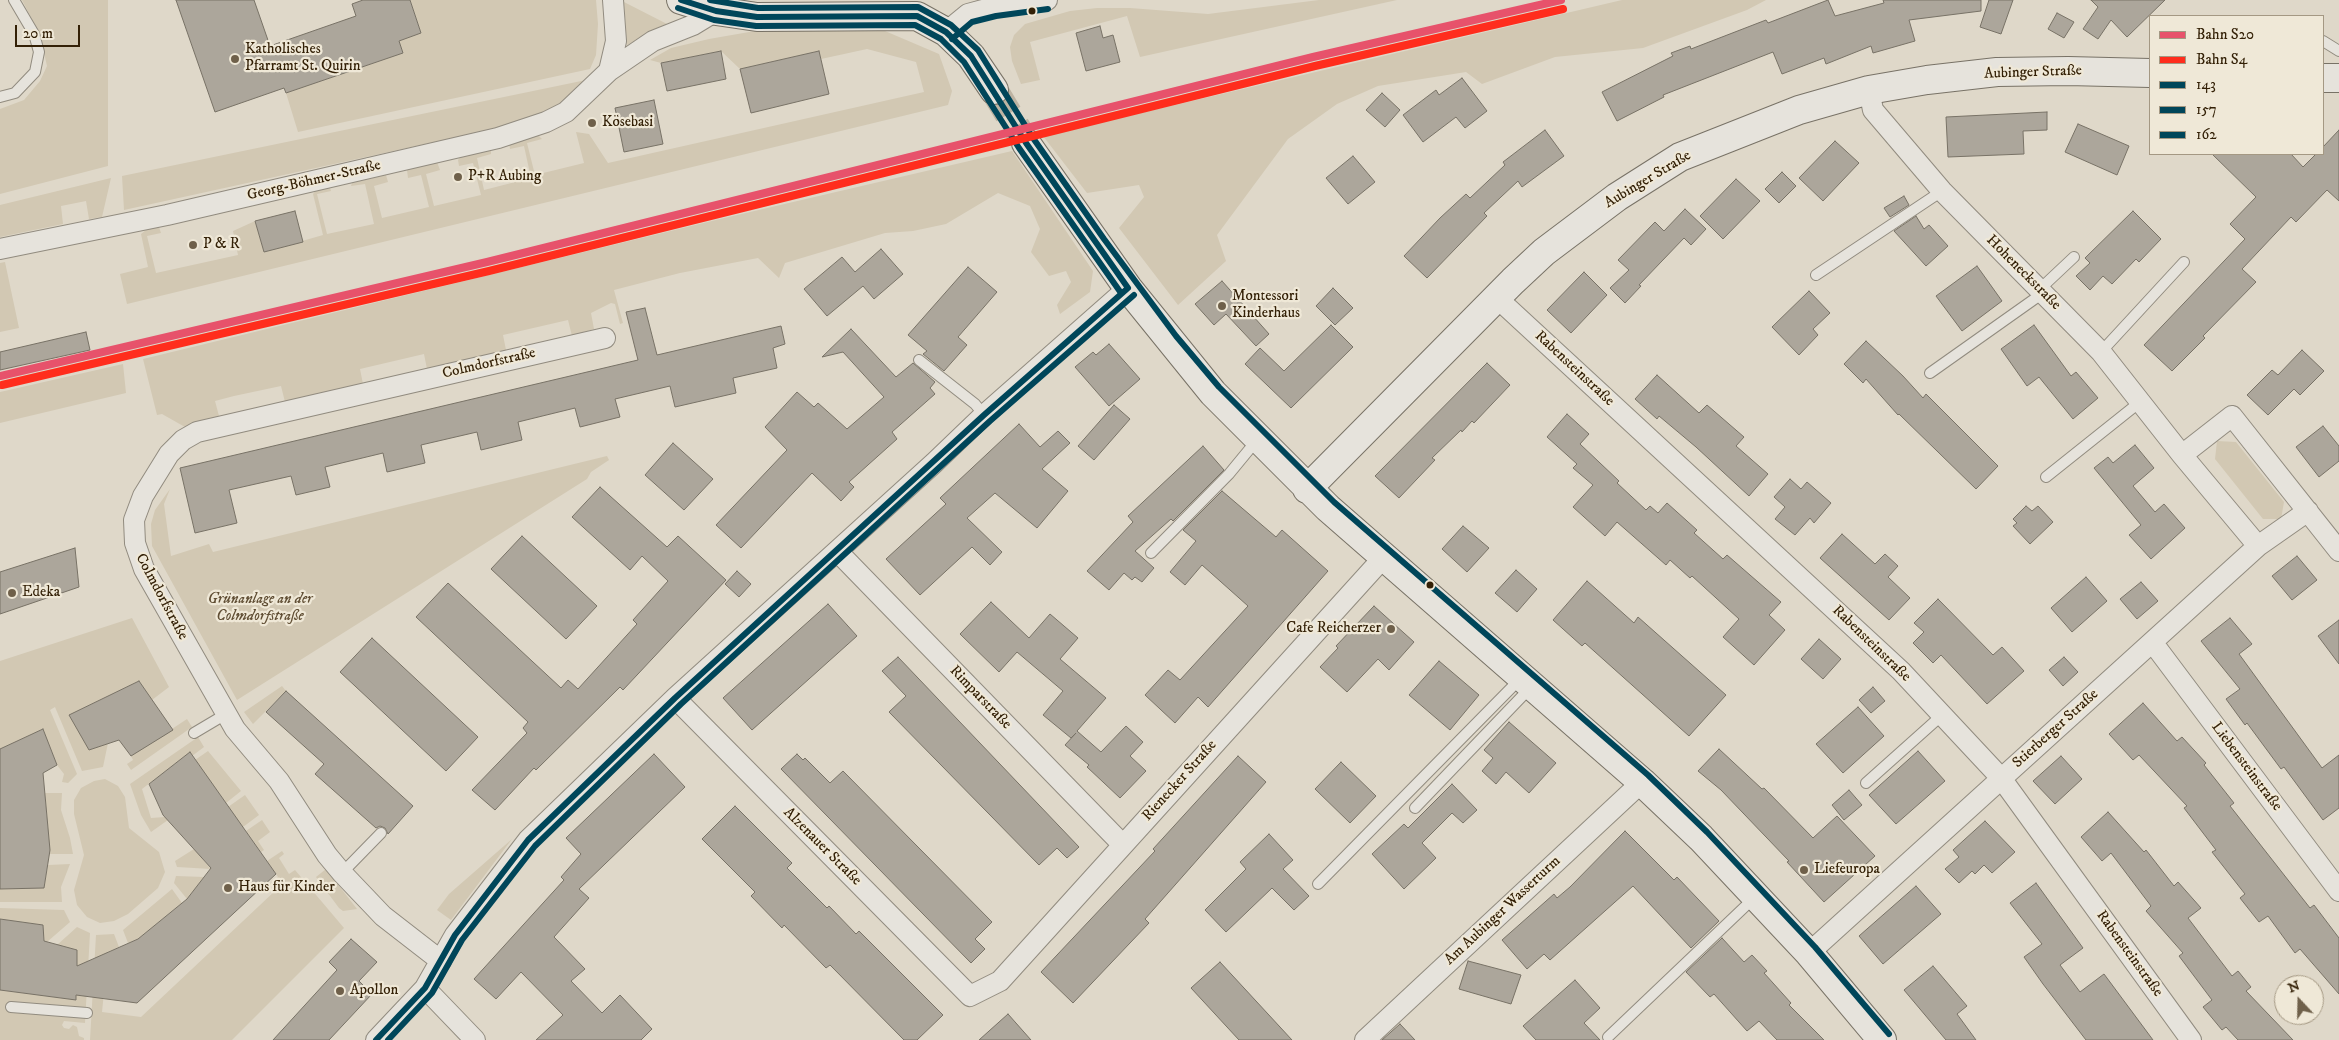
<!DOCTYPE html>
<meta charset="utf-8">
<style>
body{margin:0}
#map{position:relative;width:2339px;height:1040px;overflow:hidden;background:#dfd8c9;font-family:"IM FELL DW Pica",serif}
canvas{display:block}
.legend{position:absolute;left:2149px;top:15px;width:175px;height:140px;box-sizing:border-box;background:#efe8d7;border:1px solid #a49883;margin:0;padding:6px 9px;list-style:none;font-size:15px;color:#332006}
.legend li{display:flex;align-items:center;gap:10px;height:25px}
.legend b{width:25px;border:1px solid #a49883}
.north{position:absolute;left:2274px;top:975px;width:50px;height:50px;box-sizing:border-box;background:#efe8d7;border:1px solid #a49883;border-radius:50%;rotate:339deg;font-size:14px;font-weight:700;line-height:20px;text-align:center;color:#332006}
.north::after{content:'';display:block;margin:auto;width:18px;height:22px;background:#6f604a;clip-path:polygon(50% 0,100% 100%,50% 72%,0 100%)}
.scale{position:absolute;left:15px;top:25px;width:65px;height:22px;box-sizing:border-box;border:2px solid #332006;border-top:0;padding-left:6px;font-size:15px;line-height:18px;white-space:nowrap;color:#332006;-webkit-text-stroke:4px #efe8d7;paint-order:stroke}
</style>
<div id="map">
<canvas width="2339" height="1040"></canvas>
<ul class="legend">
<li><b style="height:6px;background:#e7526b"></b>Bahn S20</li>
<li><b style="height:6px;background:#ff2d1d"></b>Bahn S4</li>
<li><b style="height:6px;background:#00465a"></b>143</li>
<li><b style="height:6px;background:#00465a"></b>157</li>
<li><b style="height:6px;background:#00465a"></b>162</li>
</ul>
<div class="north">N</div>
<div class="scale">20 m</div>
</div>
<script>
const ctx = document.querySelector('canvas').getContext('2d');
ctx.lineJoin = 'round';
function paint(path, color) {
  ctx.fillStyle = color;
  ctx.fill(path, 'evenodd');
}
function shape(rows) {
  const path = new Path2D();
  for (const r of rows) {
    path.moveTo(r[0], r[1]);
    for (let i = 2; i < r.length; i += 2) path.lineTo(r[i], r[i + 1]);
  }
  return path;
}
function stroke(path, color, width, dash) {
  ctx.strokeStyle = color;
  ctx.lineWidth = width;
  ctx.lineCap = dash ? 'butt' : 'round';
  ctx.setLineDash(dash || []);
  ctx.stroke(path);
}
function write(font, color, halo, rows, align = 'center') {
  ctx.font = font + ' "IM FELL DW Pica",serif';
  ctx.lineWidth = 4.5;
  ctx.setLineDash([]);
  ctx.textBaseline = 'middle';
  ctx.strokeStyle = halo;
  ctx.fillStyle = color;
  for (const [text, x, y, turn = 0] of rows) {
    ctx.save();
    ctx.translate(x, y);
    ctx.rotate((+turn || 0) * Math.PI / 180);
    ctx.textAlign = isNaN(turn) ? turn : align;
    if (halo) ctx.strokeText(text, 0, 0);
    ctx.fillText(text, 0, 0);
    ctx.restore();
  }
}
paint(shape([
 [22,0,108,0,108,166,0,194,0,109,24,100,40,81,47,66,40,35],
 [410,0,596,0,598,24,596,55,590,69,298,132,286,93,403,53,399,41,421,33],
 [1319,0,1397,0,1140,57,1127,16,1030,42,1040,80,1021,84,1012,61,1010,47,1014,35,1025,24,1070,11,1097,8,1130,8,1208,14],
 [1622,0,1766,0,1747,10,1643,48,1555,57,1482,84,1466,72,1378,86,1337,104,1288,139,1217,235,1226,261,1178,305,1119,228,1144,197,1139,185,1087,193,1043,136],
 [624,2,669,25,627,45],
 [755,31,885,31,939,54,952,91,948,105,127,304,120,274,148,267,141,234,146,230,159,227,161,233,147,236,156,273,238,255,233,231,255,221,264,252,323,235,313,194,316,190,330,188,331,191,317,194,327,234,374,224,365,184,351,186,352,183,386,175,388,182,374,186,382,218,429,207,421,175,408,178,407,170,437,162,440,170,426,174,434,206,481,195,473,163,459,166,458,160,461,156,491,149,491,154,477,158,484,190,531,178,524,146,510,149,509,143,532,136,539,136,542,139,527,143,535,175,584,163,576,132,589,134,608,163,924,92,916,62,867,49,821,59,819,51,740,69,721,51,661,63,650,60,671,48,709,39],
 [591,79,568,101,512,125,124,210,122,176],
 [1012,151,1093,271,1090,292,1060,314,1057,305,1071,282,1066,271,1049,276,1031,252,1040,229,1030,206,998,193,946,224,913,231,885,233,785,263,779,278,758,258,680,273,614,290,623,323,620,324,615,304,611,303,591,313,594,329,572,336,568,320,503,335,506,350,427,369,424,354,360,369,363,384,285,402,281,386,234,396,215,401,219,416,185,427,162,414,157,415,143,359,720,219],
 [111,178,102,217,89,219,86,201,61,206,63,224,0,237,0,205],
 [5,262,19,328,0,332,0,263],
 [123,364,126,393,0,423,0,392],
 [2217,441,2236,442,2284,502,2281,519,2263,519,2215,459],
 [607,456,609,460,591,472,587,479,237,700,152,546,151,524,155,510,170,489,164,504,171,556,209,544,213,552],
 [132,618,169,687,152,700,139,681,69,715,89,750,108,743,103,767,82,771,55,707,50,710,77,774,68,783,62,782,64,774,57,765,43,729,0,749,0,661],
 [282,686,286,691,253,724,244,712],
 [187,719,192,727,131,770,127,764,133,760,131,756],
 [198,737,204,747,192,756,189,753,142,789,151,818,165,817,168,820,151,832,141,815,130,784],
 [208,751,241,791,226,803,195,760],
 [105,779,118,786,125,797,129,828,159,852,165,872,158,888,128,914,114,921,100,923,87,917,77,905,74,890,84,855,74,814,74,800,81,788,94,781],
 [45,793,62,793,61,810,70,838,73,854,49,854],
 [245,795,259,815,243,827,228,807],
 [262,820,270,832,258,841,264,850,261,852,246,831],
 [512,839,451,920,437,910,449,894],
 [194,849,211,869,177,867,175,861],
 [282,851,284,854,279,858,289,874,295,870,344,928,232,1040,90,1040,96,935,114,934,119,947,108,952,102,1012,141,1017,276,890,270,884,278,877,267,861],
 [70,864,61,887,62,902,0,902,0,889,44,888,48,865],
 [326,869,357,909,343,911,339,908,316,877],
 [176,876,204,877,187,899,174,883],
 [172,889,182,903,138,939,128,943,123,930],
 [0,908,64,910,70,922,47,942,44,941,43,925,0,919],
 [77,927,90,933,85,1023,64,1021,62,1025,64,1028,69,1029,73,1025,77,1027,79,1036,84,1038,84,1040,0,1040,0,990,76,1000,77,950,57,945]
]), '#d2c8b3');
const building = shape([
 [176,0,254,0,270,46,356,16,352,4,363,0,410,0,421,33,399,41,403,53,286,93,284,88,215,112,176,0],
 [1828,0,1835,16,1884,3,1883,0,1981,0,1981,11,1909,20,1915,41,1873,53,1871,46,1826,64,1824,58,1782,74,1773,52,1663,95,1664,97,1617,121,1602,92,1673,56,1671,53,1690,46,1691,49,1766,20,1768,23,1828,0],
 [1989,0,2013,0,2001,34,1980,27,1989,0],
 [2091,0,2165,0,2127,37,2111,20,2098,39,2083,29,2098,7,2091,0],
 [2057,13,2074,22,2064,38,2048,29,2057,13],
 [1100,26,1103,38,1113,35,1120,62,1086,71,1076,33,1100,26],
 [721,51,726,79,667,91,661,63,721,51],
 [819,51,829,94,751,113,740,69,819,51],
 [1462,78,1487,111,1465,128,1456,117,1423,142,1403,115,1436,90,1439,95,1462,78],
 [1382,93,1400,110,1385,127,1366,110,1382,93],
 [654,100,663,144,624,152,615,108,654,100],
 [2047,112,2047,130,2023,131,2024,154,1948,157,1946,117,2047,112],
 [2078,124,2129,146,2117,175,2065,152,2078,124],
 [1545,130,1564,156,1522,187,1518,181,1484,213,1487,216,1427,278,1404,256,1440,218,1466,194,1470,198,1505,165,1503,162,1545,130],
 [2339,130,2339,201,2327,190,2296,222,2291,217,2242,269,2256,282,2203,336,2205,338,2172,371,2144,345,2245,239,2230,224,2256,197,2212,154,2291,154,2303,167,2316,154,2323,154,2323,147,2339,130],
 [1835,141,1859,163,1823,201,1799,178,1835,141],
 [1353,156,1375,182,1348,204,1326,178,1353,156],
 [1782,172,1796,186,1779,203,1765,189,1782,172],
 [1736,179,1760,201,1723,239,1700,216,1736,179],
 [1904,196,1909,205,1890,217,1884,208,1904,196],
 [1685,209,1706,229,1691,245,1684,238,1639,285,1641,286,1625,303,1610,288,1629,270,1618,260,1655,222,1664,231,1685,209],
 [295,211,303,242,264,252,255,221,295,211],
 [2133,211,2161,239,2139,262,2136,259,2112,284,2103,276,2090,290,2076,276,2090,263,2085,258,2133,211],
 [1916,216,1924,229,1929,225,1948,246,1926,266,1894,231,1916,216],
 [881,249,903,274,874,299,863,286,827,316,804,289,842,257,855,272,881,249],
 [1977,266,2002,301,1962,331,1936,296,1977,266],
 [968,267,997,292,958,337,967,345,944,371,923,354,927,351,908,335,968,267],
 [1584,272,1607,295,1571,333,1547,310,1584,272],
 [1222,281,1269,334,1256,346,1226,314,1214,325,1195,304,1222,281],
 [1333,288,1353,308,1335,325,1316,306,1333,288],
 [1809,291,1830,313,1813,329,1818,335,1799,355,1772,327,1809,291],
 [645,308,657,355,781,326,785,344,773,348,777,368,733,378,736,393,675,407,670,386,615,399,620,417,580,427,575,408,518,422,522,440,481,450,477,432,421,445,425,463,387,472,383,453,325,467,330,487,296,495,291,476,229,490,237,523,195,533,180,468,638,360,626,312,645,308],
 [1331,325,1353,347,1291,408,1245,364,1260,348,1284,371,1331,325],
 [2034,325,2071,376,2076,372,2098,398,2073,419,2039,377,2027,386,2001,349,2034,325],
 [851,329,896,377,913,363,935,382,930,388,935,394,892,432,897,439,849,482,854,487,841,501,812,473,741,548,716,525,787,450,765,427,797,392,814,407,818,403,847,429,884,397,843,352,822,357,851,329],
 [86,332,90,350,0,370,0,352,86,332],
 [1866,341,1903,376,1923,398,1926,394,1998,466,1976,489,1899,414,1898,415,1866,379,1863,383,1844,364,1866,341],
 [1109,344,1140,379,1109,406,1075,367,1093,352,1096,355,1109,344],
 [2302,350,2324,371,2300,395,2294,389,2268,415,2247,395,2272,370,2278,375,2302,350],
 [1487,363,1510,385,1474,423,1472,421,1462,432,1461,430,1432,458,1435,460,1399,498,1375,476,1487,363],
 [1657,375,1699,413,1707,405,1744,437,1736,446,1768,474,1749,496,1696,447,1659,416,1657,419,1635,399,1657,375],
 [1114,405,1130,419,1094,460,1078,446,1114,405],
 [1567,414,1589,434,1580,444,1619,481,1617,483,1646,510,1650,506,1658,513,1667,503,1697,530,1694,533,1723,559,1727,555,1781,602,1769,615,1785,630,1754,665,1723,637,1739,619,1692,576,1690,578,1670,560,1666,565,1617,522,1605,536,1573,507,1593,485,1573,468,1577,464,1547,437,1567,414],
 [1019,424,1040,447,1058,431,1070,443,1042,469,1068,491,1037,528,995,493,967,518,1002,552,990,565,972,547,920,595,886,559,946,504,940,498,1019,424],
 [2323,426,2339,446,2339,461,2319,477,2296,447,2323,426],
 [673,443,713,479,684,510,645,475,673,443],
 [2135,445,2154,468,2133,486,2155,512,2164,504,2185,528,2151,559,2129,535,2141,525,2094,468,2108,457,2113,463,2135,445],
 [1203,446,1224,470,1173,521,1171,519,1135,551,1154,568,1142,582,1135,577,1132,580,1124,573,1109,590,1087,571,1133,522,1128,516,1203,446],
 [1790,479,1801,489,1807,482,1831,503,1814,523,1810,518,1795,535,1775,519,1785,507,1774,497,1790,479],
 [600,487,667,547,678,536,726,580,623,690,620,687,536,770,534,768,495,810,472,790,527,733,523,728,528,722,416,617,448,583,561,688,568,680,578,689,637,624,633,620,668,581,642,556,630,570,572,517,600,487],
 [1222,491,1276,537,1282,530,1328,571,1208,707,1198,697,1175,723,1145,695,1168,670,1180,680,1248,606,1202,565,1185,585,1170,572,1196,541,1183,530,1222,491],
 [2026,506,2032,511,2038,506,2053,522,2030,544,2013,526,2017,523,2013,519,2026,506],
 [1463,526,1489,548,1467,572,1442,549,1463,526],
 [1842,534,1875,564,1885,554,1898,566,1888,577,1910,598,1889,620,1820,558,1842,534],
 [522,536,597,606,566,639,491,569,522,536],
 [75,548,79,587,0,614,0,572,75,548],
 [2297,556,2317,580,2292,600,2272,576,2297,556],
 [1516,570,1537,589,1517,612,1495,593,1516,570],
 [737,571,751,584,739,597,725,584,737,571],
 [2086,577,2107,601,2072,632,2051,608,2086,577],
 [1587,581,1634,623,1638,617,1726,695,1689,736,1585,643,1582,646,1553,620,1587,581],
 [2141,582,2158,601,2137,619,2120,599,2141,582],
 [1938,599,1993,655,2002,647,2024,671,1987,704,1941,655,1933,663,1913,643,1924,632,1914,623,1938,599],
 [991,602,1029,638,1050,614,1078,638,1060,659,1106,698,1077,731,1101,752,1126,726,1143,742,1130,756,1146,771,1120,798,1087,767,1089,765,1065,745,1076,733,1071,738,1043,715,1063,691,1017,652,999,672,960,634,991,602],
 [828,604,857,636,752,730,723,698,828,604],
 [1374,606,1414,642,1389,670,1378,659,1347,692,1320,667,1338,648,1336,646,1374,606],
 [2230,618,2252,644,2239,654,2322,768,2339,755,2339,808,2323,820,2284,767,2281,769,2247,723,2245,725,2226,699,2240,689,2201,641,2230,618],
 [2339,620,2339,664,2318,636,2339,620],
 [372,638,478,737,446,771,340,672,372,638],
 [1819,639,1841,659,1823,679,1801,659,1819,639],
 [898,657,1079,847,1067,858,1057,848,1039,865,889,712,906,696,882,671,898,657],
 [2064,657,2078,672,2063,686,2049,670,2064,657],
 [1439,661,1479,695,1450,730,1409,695,1439,661],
 [139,681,173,730,131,756,119,740,89,750,69,715,139,681],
 [1873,687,1885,701,1871,713,1859,700,1873,687],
 [286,691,413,806,388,834,385,828,380,826,376,828,315,774,324,764,266,712,286,691],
 [2143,703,2177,741,2182,737,2206,763,2204,765,2234,803,2230,806,2310,908,2314,905,2339,938,2339,994,2300,949,2295,953,2268,916,2259,922,2240,898,2245,894,2212,852,2216,850,2184,808,2187,806,2139,755,2133,760,2109,734,2143,703],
 [1858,707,1884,736,1843,773,1816,744,1858,707],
 [1509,722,1556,763,1529,793,1506,772,1496,784,1482,771,1493,758,1484,750,1509,722],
 [43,729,57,765,43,773,50,850,44,888,0,889,0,749,43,729],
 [1719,749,1762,789,1764,788,1813,838,1837,816,1875,856,1824,902,1787,862,1789,861,1721,790,1698,771,1719,749],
 [1918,751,1945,781,1896,824,1869,795,1918,751],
 [190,752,276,874,137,1003,76,995,76,1000,0,990,0,919,43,925,44,941,77,950,77,966,138,939,187,899,211,868,163,815,149,784,190,752],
 [654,754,685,787,579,889,589,898,554,937,585,969,571,981,602,1013,620,995,652,1029,641,1040,536,1040,563,1015,521,972,496,999,474,979,564,880,561,877,581,854,566,838,654,754],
 [797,754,803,760,805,758,830,783,843,771,992,922,975,939,985,949,971,963,781,769,797,754],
 [1238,756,1266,782,1145,919,1149,923,1073,1003,1041,972,1155,851,1153,849,1238,756],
 [2061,756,2082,779,2055,804,2033,781,2061,756],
 [1341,762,1376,796,1350,823,1315,789,1341,762],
 [1452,784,1477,810,1463,823,1452,813,1422,843,1436,858,1404,889,1372,854,1404,824,1408,828,1452,784],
 [1849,790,1862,805,1844,820,1832,805,1849,790],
 [735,806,792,863,787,868,827,908,829,906,856,934,859,931,943,1015,917,1040,904,1040,830,965,826,968,784,925,782,928,751,896,755,892,702,839,735,806],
 [2108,812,2144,852,2146,850,2174,886,2178,882,2201,908,2188,918,2232,976,2238,971,2251,987,2246,991,2293,1040,2238,1040,2226,1027,2222,1030,2203,1007,2212,1000,2179,956,2183,953,2146,911,2151,906,2111,853,2102,861,2081,837,2108,812],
 [1985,821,2015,852,1992,873,1984,865,1975,874,1972,871,1959,883,1945,869,1959,857,1953,850,1985,821],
 [1625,831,1674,880,1677,877,1719,921,1691,948,1633,886,1550,960,1544,954,1527,969,1502,940,1554,894,1557,898,1570,887,1625,831],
 [1269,834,1293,860,1283,869,1309,896,1294,910,1272,888,1226,932,1205,910,1246,869,1240,862,1269,834],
 [2036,883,2083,948,2060,965,2080,992,2104,974,2153,1040,2086,1040,2043,984,2024,957,2042,944,2010,903,2036,883],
 [1916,886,1941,914,1883,964,1859,936,1916,886],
 [1722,938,1744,962,1752,955,1767,971,1764,973,1791,1003,1789,1005,1824,1040,1777,1040,1759,1021,1747,1031,1714,994,1710,997,1686,972,1722,938],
 [351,939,377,962,359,981,372,994,329,1040,273,1040,337,970,329,962,351,939],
 [1468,961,1521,975,1511,1004,1459,989,1468,961],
 [1220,962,1292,1040,1239,1040,1191,988,1220,962],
 [1933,966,1967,1006,1957,1014,1976,1040,1946,1040,1904,990,1933,966],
 [1575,980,1600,1008,1584,1023,1600,1040,1536,1040,1523,1026,1575,980],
 [1008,1014,1031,1040,979,1040,1008,1014],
 [1400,1024,1415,1040,1382,1040,1400,1024]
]);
paint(building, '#aca69b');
stroke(building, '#787266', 1);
stroke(shape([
 [994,90,1026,143]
]), '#bdb3a2', 28, [28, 14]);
const lane = shape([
 [2323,41,2339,51],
 [0,97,15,93,35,72,39,52,34,34,14,0],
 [1816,275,1942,191],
 [2040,289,2074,257],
 [2101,352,2184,262],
 [919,360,975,404,984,415],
 [1930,373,2043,293],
 [2046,477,2140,402],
 [1151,553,1229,474,1257,440],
 [194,733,226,714],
 [1866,783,1941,716],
 [1415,808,1531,687],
 [342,873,381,833],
 [1318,884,1521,678],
 [11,1007,87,1013],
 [1608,1037,1754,898]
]);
const street = shape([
 [946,32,968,14,994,7,1047,0],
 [609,71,616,41,613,0],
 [1869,90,1873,110,1942,191,2101,352,2182,455,2258,546],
 [0,249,167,215,498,138,546,122,566,112,609,71,653,41,693,25,716,11],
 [1496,297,1901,671,2001,778,2191,1040],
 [2182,455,2232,416,2339,551],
 [837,551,1122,844],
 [2153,643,2339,891],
 [675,698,970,996,1000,981,1383,558],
 [1809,953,2258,546,2308,511],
 [441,961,383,916,342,873,327,855,279,781,235,729,144,569,135,543,134,520,143,496,169,454,183,440,197,432,605,338],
 [425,988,475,1040],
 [376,1040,425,988,455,935,528,840,675,698,934,463,984,415,1128,288],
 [1365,1040,1642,782]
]);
const secondary = shape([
 [681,0,716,11,757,17,917,16,946,32,971,56,994,90],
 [2323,78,2339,78],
 [1026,143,1128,288,1213,393,1328,508,1642,782,1701,838,1809,953,1882,1040],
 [1307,489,1513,281,1544,252,1617,197,1680,157,1799,110,1869,90,1927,80,1997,72,2068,71,2150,73]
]);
stroke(lane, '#918b7f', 12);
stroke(street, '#918b7f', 22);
stroke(secondary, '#787266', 30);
stroke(lane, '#e6e3dc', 10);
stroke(street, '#e6e3dc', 20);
stroke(secondary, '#e6e3dc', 28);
stroke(shape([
 [681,0,716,11,757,17,917,16,946,32,971,56,1026,143,1128,288],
 [376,1040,425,988,455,935,528,840,675,698,984,415,1128,288]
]), '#00465a', 6);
stroke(shape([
 [678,8,714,20,756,26,915,25,941,39,964,62,1019,148,1121,293],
 [952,39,972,22,996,16,1048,9],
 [388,1040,432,993,462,940,535,846,681,704,990,421,1134,295]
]), '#00465a', 6);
stroke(shape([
 [710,0,758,8,918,7,951,25,978,50,1033,138,1104,239,1176,336,1219,387,1334,502,1648,775,1707,832,1815,947,1889,1034]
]), '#00465a', 6);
stroke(shape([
 [0,376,487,262,1313,57,1561,0]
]), '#e7526b', 8);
stroke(shape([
 [2,385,489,271,1315,66,1563,9]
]), '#ff2d1d', 8);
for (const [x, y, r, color] of [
 [1032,11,4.5,"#332006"],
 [235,59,5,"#6f604a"],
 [592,123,5,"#6f604a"],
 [458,177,5,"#6f604a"],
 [193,245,5,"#6f604a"],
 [1222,306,5,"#6f604a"],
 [1430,585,4.5,"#332006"],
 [12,593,5,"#6f604a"],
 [1391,629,5,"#6f604a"],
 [1804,870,5,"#6f604a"],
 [228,888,5,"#6f604a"],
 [340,991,5,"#6f604a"]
]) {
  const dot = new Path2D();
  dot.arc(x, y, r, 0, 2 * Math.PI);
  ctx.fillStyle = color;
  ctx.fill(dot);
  stroke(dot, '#efe8d7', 2);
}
write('15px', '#332006', '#efe8d7', [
 ["Katholisches",245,50],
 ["Pfarramt St. Quirin",245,67],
 ["Kösebasi",602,123],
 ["P+R Aubing",468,177],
 ["P & R",203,245],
 ["Montessori",1232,297],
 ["Kinderhaus",1232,314],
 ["Edeka",22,593],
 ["Cafe Reicherzer",1381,629,"right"],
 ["Liefeuropa",1814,870],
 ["Haus für Kinder",238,888],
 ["Apollon",350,991]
], 'left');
write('15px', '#332006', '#efe8d7', [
 ["Aubinger Straße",2033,73,-2],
 ["Aubinger Straße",1648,180,-31],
 ["Georg-Böhmer-Straße",314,181,-13],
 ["Hoheneckstraße",2023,273,45],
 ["Colmdorfstraße",489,364,-13],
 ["Rabensteinstraße",1574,369,43],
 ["Colmdorfstraße",161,597,62],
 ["Rabensteinstraße",1871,644,44],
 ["Rimparstraße",980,698,46],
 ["Stierberger Straße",2056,729,-42],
 ["Liebensteinstraße",2246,767,53],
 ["Rienecker Straße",1180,781,-48],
 ["Alzenauer Straße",822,847,45],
 ["Am Aubinger Wasserturm",1503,911,-43],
 ["Rabensteinstraße",2129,954,54]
]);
write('italic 15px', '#604e34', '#efe8d7', [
 ["Grünanlage an der",260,600],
 ["Colmdorfstraße",260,617]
]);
</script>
